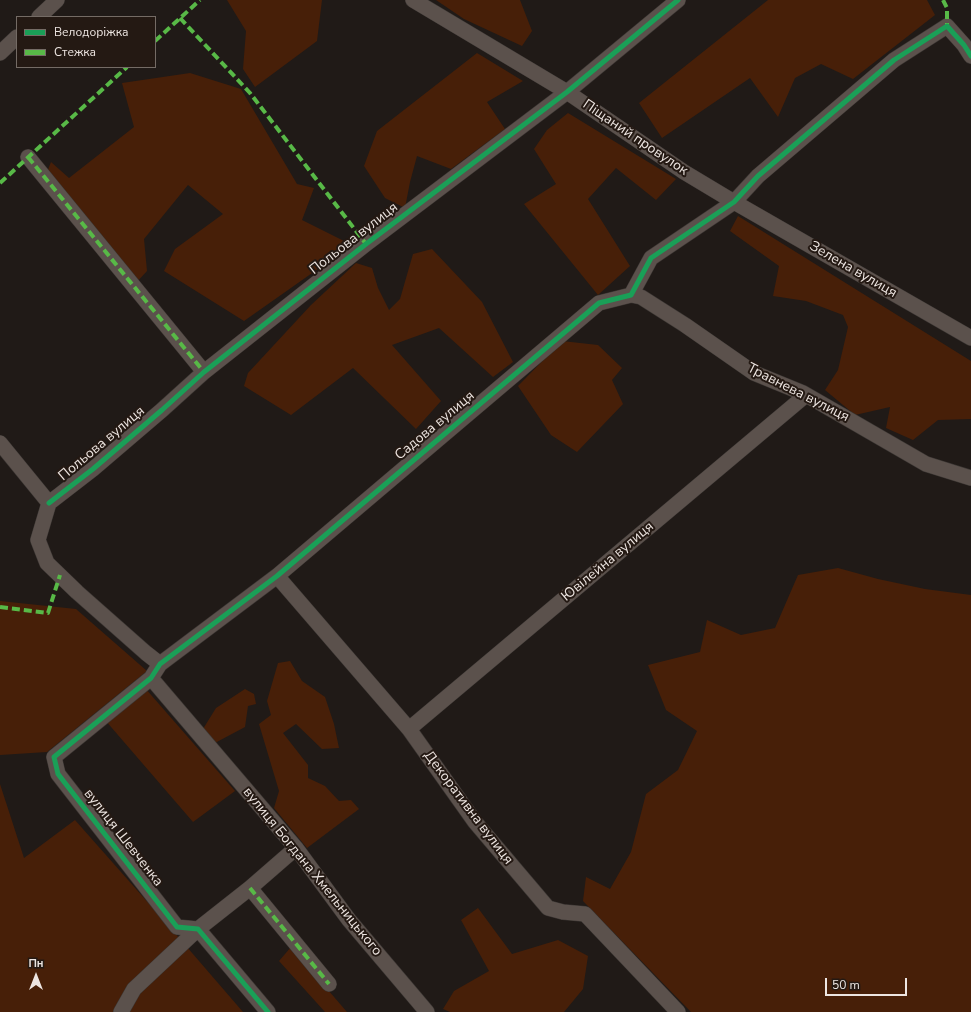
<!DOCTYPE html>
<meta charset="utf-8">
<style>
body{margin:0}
#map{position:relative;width:971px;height:1012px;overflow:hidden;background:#201a17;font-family:"Nunito Sans",sans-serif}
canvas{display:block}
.legend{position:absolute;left:16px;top:16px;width:140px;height:52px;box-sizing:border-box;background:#241913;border:1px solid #746b65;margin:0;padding:5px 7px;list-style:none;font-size:12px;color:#ede5e1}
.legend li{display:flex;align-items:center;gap:8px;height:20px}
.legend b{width:20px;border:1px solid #746b65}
.north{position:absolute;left:16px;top:956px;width:40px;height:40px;-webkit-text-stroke:3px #241913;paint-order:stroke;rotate:0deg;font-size:11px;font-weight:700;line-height:16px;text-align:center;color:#ede5e1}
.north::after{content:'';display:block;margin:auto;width:14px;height:18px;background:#ede5e1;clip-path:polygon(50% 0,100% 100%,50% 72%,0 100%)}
.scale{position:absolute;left:825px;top:978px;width:82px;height:18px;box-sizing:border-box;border:2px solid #ede5e1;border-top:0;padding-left:5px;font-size:12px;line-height:14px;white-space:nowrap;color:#ede5e1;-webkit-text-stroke:3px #241913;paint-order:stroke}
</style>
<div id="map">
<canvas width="971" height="1012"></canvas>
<ul class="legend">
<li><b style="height:5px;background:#1a9f57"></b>Велодоріжка</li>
<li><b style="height:5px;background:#58b947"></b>Стежка</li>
</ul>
<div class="north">Пн</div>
<div class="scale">50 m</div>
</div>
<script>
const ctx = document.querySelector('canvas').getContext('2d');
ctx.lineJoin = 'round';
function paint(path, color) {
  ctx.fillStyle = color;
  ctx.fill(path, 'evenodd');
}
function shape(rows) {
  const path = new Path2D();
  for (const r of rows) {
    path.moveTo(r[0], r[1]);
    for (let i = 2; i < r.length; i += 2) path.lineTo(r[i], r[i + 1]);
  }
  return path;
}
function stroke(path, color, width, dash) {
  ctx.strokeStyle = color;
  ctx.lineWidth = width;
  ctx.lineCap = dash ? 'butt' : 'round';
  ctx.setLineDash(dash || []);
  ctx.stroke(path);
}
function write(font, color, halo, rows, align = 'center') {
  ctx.font = font + ' "Nunito Sans",sans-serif';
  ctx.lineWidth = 4;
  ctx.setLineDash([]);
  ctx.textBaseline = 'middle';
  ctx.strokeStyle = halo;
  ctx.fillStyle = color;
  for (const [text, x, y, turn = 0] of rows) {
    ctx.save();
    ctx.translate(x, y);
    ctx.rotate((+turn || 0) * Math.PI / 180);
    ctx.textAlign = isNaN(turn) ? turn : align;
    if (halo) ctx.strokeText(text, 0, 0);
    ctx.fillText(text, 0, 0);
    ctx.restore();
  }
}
paint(shape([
 [227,0,322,0,317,41,255,87,243,69,246,31],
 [436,0,520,0,532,31,522,46,464,19],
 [768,0,927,0,935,15,853,79,821,64,795,78,778,117,750,78,662,138,639,103],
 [477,53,523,81,487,102,505,129,451,169,417,156,410,182,405,208,385,198,364,166,377,131],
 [190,73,241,89,297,184,314,188,302,220,348,243,342,252,244,321,164,271,175,249,223,214,188,185,144,239,147,271,136,283,47,172,51,162,69,178,134,127,122,83],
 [568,113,676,179,656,200,616,168,588,199,630,266,598,295,524,204,556,184,534,149,547,130],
 [738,216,971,361,971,419,938,420,913,440,886,428,890,407,855,415,825,390,838,370,848,327,843,315,806,301,773,296,779,266,730,231],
 [432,249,482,302,513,362,493,377,439,328,392,345,441,401,416,429,353,368,291,415,244,386,248,373,311,305,356,263,372,268,378,288,389,310,400,299,413,254],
 [562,341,598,345,622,368,612,380,623,404,577,452,551,435,518,386],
 [838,568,878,579,925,589,971,595,971,1012,691,1012,583,901,586,877,610,889,631,852,646,794,678,770,697,731,666,710,648,665,700,652,707,620,741,635,775,628,798,575],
 [0,601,76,609,147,671,47,752,0,755],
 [290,661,302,681,325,697,334,724,339,748,322,749,296,724,283,733,308,765,308,778,325,786,339,801,351,800,359,809,307,848,274,808,279,791,259,724,271,715,267,701,278,663],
 [145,688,235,791,193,822,105,720],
 [245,689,254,694,256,704,248,706,245,727,213,744,203,729,216,708],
 [0,784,24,858,75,820,174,932,243,1012,0,1012],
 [478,908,512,954,558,940,588,956,583,989,564,1012,450,1012,443,1009,454,991,489,971,461,920],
 [291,947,347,1012,325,1012,279,961]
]), '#471f08');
const minor = shape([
 [413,0,567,92,684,172,734,202,971,338],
 [39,17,57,0],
 [0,53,17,37],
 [28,157,204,372],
 [631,295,641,297,685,325,754,373,803,393,926,464,971,478],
 [0,443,49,503,38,540,47,563,77,592,146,653,160,664],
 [49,503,93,469,162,410,204,372,366,244,567,92,678,0],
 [277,576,409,729,475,822,548,908,563,912,585,914,678,1012],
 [151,678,296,848,349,920,427,1012],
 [409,729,806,395],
 [250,888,329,984],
 [121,1012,134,989,198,929,250,888,296,848],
 [268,1012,198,929,177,927,58,774,54,757,151,678,160,664,277,576,599,303,631,295,651,258,734,202,758,176,894,60,947,26,964,45,971,56]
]);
stroke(minor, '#3c3734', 16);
stroke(minor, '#5b514c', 15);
stroke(shape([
 [943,0,947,8,947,26],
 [180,18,250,93,366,244],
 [155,41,200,0],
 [28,157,204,372],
 [0,183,127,67],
 [0,607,48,613,60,575],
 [250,888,329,984]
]), '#58b947', 4, [8, 4]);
stroke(shape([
 [49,503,93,469,162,410,204,372,366,244,567,92,678,0],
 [268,1012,198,929,177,927,58,774,54,757,151,678,160,664,277,576,599,303,631,295,651,258,734,202,758,176,894,60,947,26,964,45,971,56]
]), '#1a9f57', 5);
write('14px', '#ede5e1', '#241913', [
 ["Піщаний провулок",635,138,34],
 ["Польова вулиця",354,239,-38],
 ["Зелена вулиця",853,270,30],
 ["Травнева вулиця",798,393,27],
 ["Садова вулиця",435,426,-40],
 ["Польова вулиця",102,444,-40],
 ["Ювілейна вулиця",608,562,-40],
 ["Декоративна вулиця",468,808,53],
 ["вулиця Шевченка",123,838,52],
 ["вулиця Богдана Хмельницького",312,872,51]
]);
</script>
